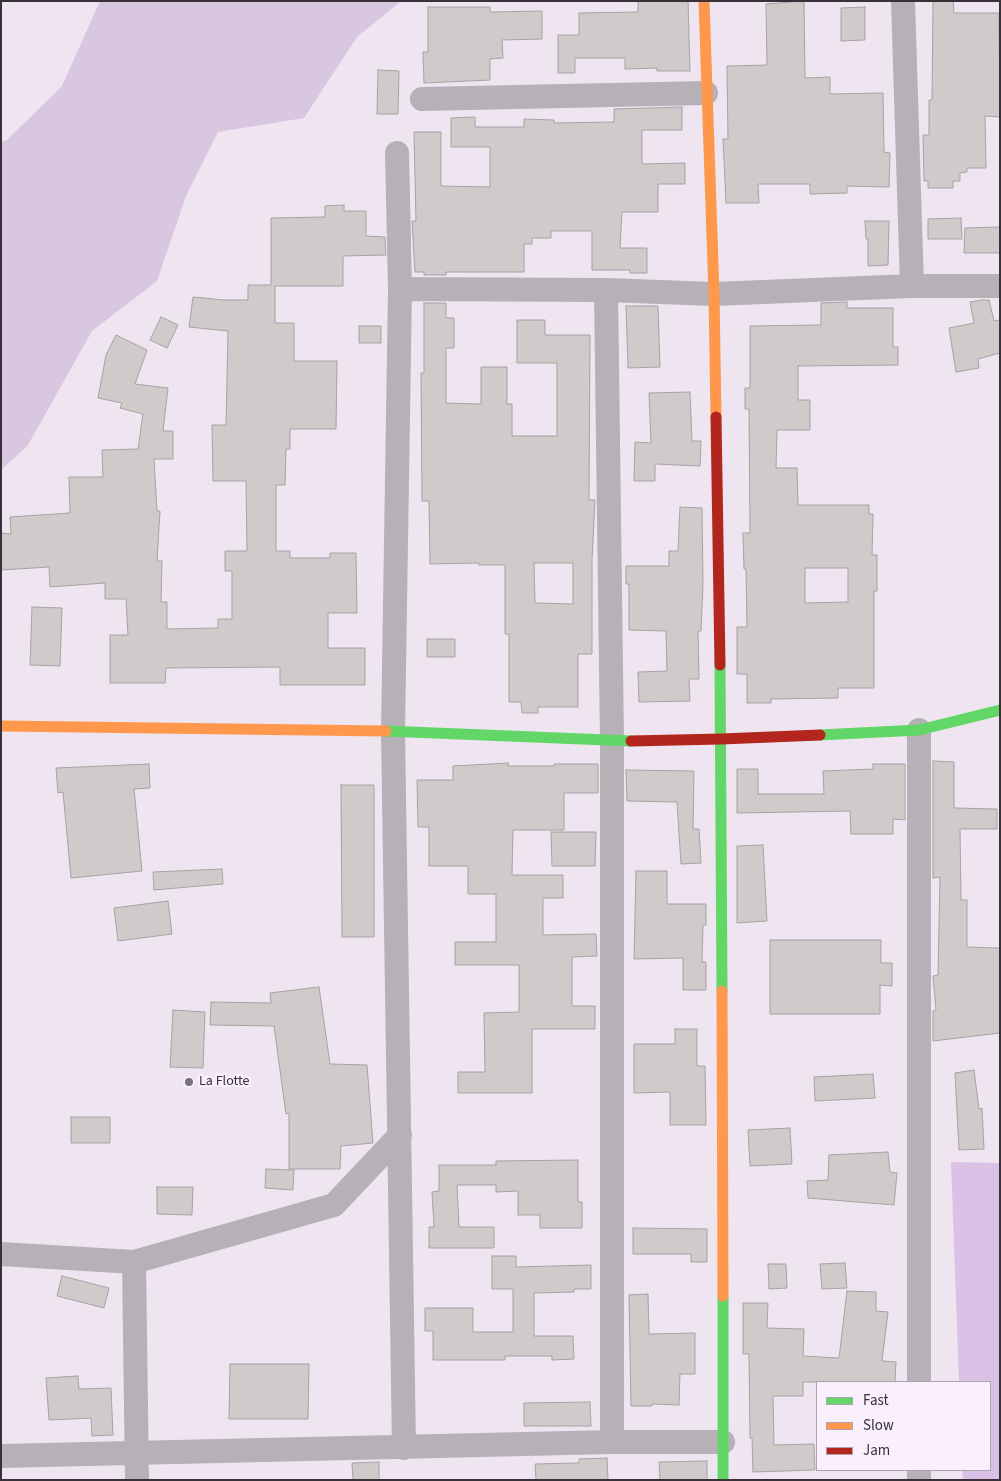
<!DOCTYPE html>
<style>
body{margin:0}
#map{position:relative;width:1001px;height:1481px;overflow:hidden;background:#eee5f1;font-family:"Source Sans 3",sans-serif}
canvas{display:block}
.frame{position:absolute;inset:0;border:2px solid #38313a;pointer-events:none}
.legend{position:absolute;left:816px;top:1381px;width:175px;height:90px;box-sizing:border-box;background:#f9effd;border:1px solid #aca3af;margin:0;padding:6px 9px;list-style:none;font-size:15px;color:#38313a}
.legend li{display:flex;align-items:center;gap:10px;height:25px}
.legend b{width:25px;border:1px solid #aca3af}
</style>
<div id="map">
<canvas width="1001" height="1481"></canvas>
<div class="frame"></div>
<ul class="legend">
<li><b style="height:6px;background:#63d668"></b>Fast</li>
<li><b style="height:6px;background:#ff974d"></b>Slow</li>
<li><b style="height:6px;background:#b3261e"></b>Jam</li>
</ul>
</div>
<script>
const ctx = document.querySelector('canvas').getContext('2d');
ctx.lineJoin = 'round';
function paint(path, color) {
  ctx.fillStyle = color;
  ctx.fill(path, 'evenodd');
}
function shape(rows) {
  const path = new Path2D();
  for (const r of rows) {
    path.moveTo(r[0], r[1]);
    for (let i = 2; i < r.length; i += 2) path.lineTo(r[i], r[i + 1]);
  }
  return path;
}
function stroke(path, color, width, dash) {
  ctx.strokeStyle = color;
  ctx.lineWidth = width;
  ctx.lineCap = dash ? 'butt' : 'round';
  ctx.setLineDash(dash || []);
  ctx.stroke(path);
}
function write(font, color, halo, rows, align = 'center') {
  ctx.font = font + ' "Source Sans 3",sans-serif';
  ctx.lineWidth = 5;
  ctx.setLineDash([]);
  ctx.textBaseline = 'middle';
  ctx.strokeStyle = halo;
  ctx.fillStyle = color;
  for (const [text, x, y, turn = 0] of rows) {
    ctx.save();
    ctx.translate(x, y);
    ctx.rotate((+turn || 0) * Math.PI / 180);
    ctx.textAlign = isNaN(turn) ? turn : align;
    if (halo) ctx.strokeText(text, 0, 0);
    ctx.fillText(text, 0, 0);
    ctx.restore();
  }
}
paint(shape([
 [100,1,401,1,357,37,304,118,218,132,186,196,157,281,92,331,28,445,1,470,1,142,7,140,62,86]
]), '#d9c6e0');
paint(shape([
 [951,1162,1000,1163,1000,1480,963,1480,962,1470,990,1470,990,1382,959,1382]
]), '#dbc1e5');
const building = shape([
 [638,1,688,1,690,71,657,71,657,68,625,69,625,58,575,58,575,73,558,73,558,35,579,35,579,13,638,12,638,1],
 [804,1,805,78,830,77,830,94,883,93,884,152,890,153,889,187,847,186,847,193,810,194,810,184,758,184,759,203,726,203,723,139,728,139,727,66,767,65,766,4,804,1],
 [933,1,953,1,954,13,999,13,1000,117,985,116,986,168,967,168,967,172,960,173,960,181,953,181,953,188,928,188,928,181,924,181,923,135,929,135,929,100,932,100,933,1],
 [428,7,490,7,490,12,542,11,542,39,502,40,503,58,490,59,490,80,424,83,423,52,428,52,428,7],
 [865,7,865,40,841,41,841,8,865,7],
 [378,70,399,71,398,114,377,114,378,70],
 [682,107,682,130,642,130,642,164,685,163,685,184,658,184,658,212,622,212,620,248,647,248,647,273,630,273,630,270,592,270,592,231,551,231,551,238,532,238,532,244,524,244,524,272,446,272,446,275,424,275,424,272,415,272,412,221,416,221,414,132,441,132,441,186,490,187,490,147,451,147,451,118,475,117,475,127,524,127,524,119,554,120,554,123,614,122,614,109,682,107],
 [344,205,344,211,366,211,366,236,385,237,386,255,343,256,343,286,275,286,275,323,294,323,294,361,337,361,336,429,290,429,290,449,286,449,285,485,276,485,276,551,290,551,290,558,330,558,330,553,356,553,357,613,328,613,328,648,365,648,365,685,280,685,280,667,166,668,165,683,110,683,110,635,128,635,126,599,105,599,105,583,50,587,49,567,1,570,1,533,11,534,10,517,70,513,69,477,103,477,102,450,138,449,143,414,120,408,122,403,98,398,106,355,116,335,147,350,135,384,168,388,163,431,173,431,173,459,154,459,157,511,160,511,157,561,162,561,161,602,167,602,167,629,218,628,218,619,232,619,232,571,225,571,225,551,247,551,246,481,213,481,212,425,226,425,228,331,189,327,193,297,224,300,248,300,248,285,271,285,271,218,325,217,325,206,344,205],
 [961,218,962,239,928,239,928,219,961,218],
 [865,221,889,221,888,265,868,266,868,239,866,239,865,221],
 [1000,227,1000,253,964,253,965,228,1000,227],
 [982,300,989,300,994,321,1000,320,1000,353,978,359,979,368,956,372,949,328,974,323,970,302,982,300],
 [847,302,847,308,893,308,893,347,898,347,898,365,798,366,798,400,810,400,810,430,777,430,776,468,797,468,798,505,869,505,869,514,873,514,872,555,877,555,877,591,874,591,874,688,838,688,838,698,771,699,771,703,747,703,747,674,737,674,737,627,747,627,746,569,744,569,743,533,750,533,749,409,745,409,745,388,750,388,750,326,821,325,821,303,847,302],
 [805,568,848,568,848,602,805,603,805,568],
 [424,303,446,303,446,318,454,318,454,348,446,348,446,403,481,404,481,367,507,367,507,404,512,404,512,436,557,436,557,363,517,363,517,320,545,320,545,335,590,335,589,500,595,500,592,560,592,654,578,654,578,707,538,707,538,713,522,713,521,702,509,702,509,634,505,634,505,565,479,565,479,563,430,564,429,501,422,501,421,373,424,373,424,303],
 [534,563,573,563,573,604,535,603,534,563],
 [626,306,658,306,660,367,628,368,626,306],
 [161,317,178,325,167,348,150,340,161,317],
 [359,326,381,326,381,343,359,343,359,326],
 [690,392,692,441,701,441,700,466,655,464,655,481,634,481,635,442,651,443,649,393,690,392],
 [680,507,702,508,703,584,701,631,698,631,699,679,689,679,690,701,639,702,638,672,667,671,666,631,629,630,629,584,626,584,626,566,669,566,669,551,678,551,680,507],
 [32,607,62,608,60,666,30,665,32,607],
 [427,639,455,639,455,657,427,657,427,639],
 [933,761,954,762,954,808,997,809,997,829,960,829,961,900,967,900,967,947,1000,948,1000,1033,933,1041,933,1011,936,1010,933,976,938,975,940,877,933,878,933,761],
 [508,763,508,766,554,766,554,764,598,764,598,793,564,793,564,830,513,830,512,875,563,875,563,898,543,898,543,935,596,934,597,956,572,957,572,1006,595,1006,595,1029,532,1029,532,1093,458,1093,458,1072,485,1072,484,1013,519,1012,519,965,455,965,455,942,496,942,496,894,468,894,468,866,429,866,429,827,418,827,417,780,453,780,453,766,508,763],
 [149,764,150,788,134,789,142,871,71,878,63,792,58,793,56,768,149,764],
 [873,764,905,764,905,820,893,819,893,834,851,834,850,811,737,813,737,769,758,769,758,794,824,794,823,771,873,769,873,764],
 [626,770,694,771,693,829,699,829,701,863,681,864,677,802,627,801,626,770],
 [341,785,374,785,374,937,342,937,341,785],
 [551,832,596,832,595,866,552,866,551,832],
 [763,845,767,921,737,923,737,846,763,845],
 [222,869,223,884,154,890,153,872,222,869],
 [636,871,667,871,667,904,706,904,706,925,703,925,702,962,706,962,706,990,683,990,683,958,634,959,636,871],
 [168,901,172,934,118,941,114,908,168,901],
 [770,940,881,940,881,963,892,963,892,986,880,985,880,1014,770,1014,770,940],
 [319,987,330,1064,367,1065,373,1143,341,1146,340,1169,289,1169,289,1113,286,1114,274,1026,210,1025,211,1002,271,1003,270,993,319,987],
 [173,1010,205,1012,203,1068,170,1067,173,1010],
 [675,1029,697,1029,697,1066,705,1066,706,1125,670,1125,670,1092,634,1093,634,1044,675,1044,675,1029],
 [974,1070,979,1109,982,1108,984,1149,959,1150,955,1073,974,1070],
 [873,1074,875,1098,815,1101,814,1077,873,1074],
 [71,1117,110,1117,110,1143,71,1143,71,1117],
 [790,1128,792,1164,750,1166,748,1130,790,1128],
 [888,1152,890,1172,897,1173,894,1205,808,1198,807,1181,828,1180,829,1155,888,1152],
 [578,1160,578,1202,582,1202,582,1228,540,1228,540,1215,518,1215,518,1191,496,1192,496,1185,457,1185,459,1227,494,1227,494,1248,429,1248,429,1227,434,1227,432,1192,439,1191,439,1165,496,1165,496,1161,578,1160],
 [266,1169,294,1170,293,1190,265,1188,266,1169],
 [157,1187,193,1187,192,1215,157,1214,157,1187],
 [633,1228,707,1229,707,1262,691,1262,691,1254,633,1254,633,1228],
 [492,1256,516,1256,516,1267,591,1265,591,1289,574,1289,574,1292,534,1293,534,1336,573,1336,574,1359,552,1360,552,1356,505,1356,505,1360,433,1360,433,1331,425,1331,425,1308,473,1308,473,1332,513,1332,513,1289,492,1289,492,1256],
 [845,1263,847,1288,822,1289,820,1264,845,1263],
 [768,1264,786,1264,787,1288,769,1289,768,1264],
 [62,1276,109,1288,104,1308,57,1296,62,1276],
 [847,1291,876,1292,876,1311,888,1312,882,1361,896,1362,895,1382,803,1382,803,1396,773,1396,774,1445,814,1444,815,1470,753,1472,752,1438,750,1438,749,1354,743,1354,743,1303,768,1303,767,1328,804,1329,803,1356,839,1358,847,1291],
 [648,1294,649,1334,695,1333,695,1374,680,1374,679,1405,652,1404,652,1406,631,1406,629,1295,648,1294],
 [230,1364,309,1364,308,1419,229,1419,230,1364],
 [78,1376,79,1389,111,1388,113,1435,92,1436,91,1418,49,1420,46,1378,78,1376],
 [590,1402,591,1426,524,1426,524,1403,590,1402],
 [607,1458,608,1480,536,1480,535,1464,579,1463,579,1459,607,1458],
 [707,1461,707,1480,660,1480,659,1462,707,1461],
 [379,1462,379,1480,353,1480,352,1463,379,1462]
]);
paint(building, '#cfcbcb');
stroke(building, '#a6a2a2', 1);
stroke(shape([
 [903,1,912,286],
 [422,99,706,93],
 [397,153,400,289,393,731,404,1448],
 [400,289,606,290,714,294,912,286,1000,286],
 [606,290,612,741,612,1442],
 [919,730,919,1382],
 [1,1254,134,1262,334,1205,400,1135],
 [134,1262,137,1480],
 [1,1456,612,1442,723,1442],
 [919,1470,919,1480]
]), '#b5b1b6', 24);
stroke(shape([
 [720,665,722,991],
 [386,731,631,741],
 [820,735,919,730,1000,710],
 [723,1296,723,1480]
]), '#63d668', 11);
stroke(shape([
 [704,1,714,294,716,417],
 [1,726,386,731],
 [722,991,723,1296]
]), '#ff974d', 11);
stroke(shape([
 [716,417,720,665],
 [631,741,721,739,820,735]
]), '#b3261e', 11);
for (const [x, y, r, color] of [
 [189,1082,5,"#78707a"]
]) {
  const dot = new Path2D();
  dot.arc(x, y, r, 0, 2 * Math.PI);
  ctx.fillStyle = color;
  ctx.fill(dot);
  stroke(dot, '#f9effd', 2);
}
write('14px', '#38313a', '#f9effd', [
 ["La Flotte",199,1082]
], 'left');
</script>
